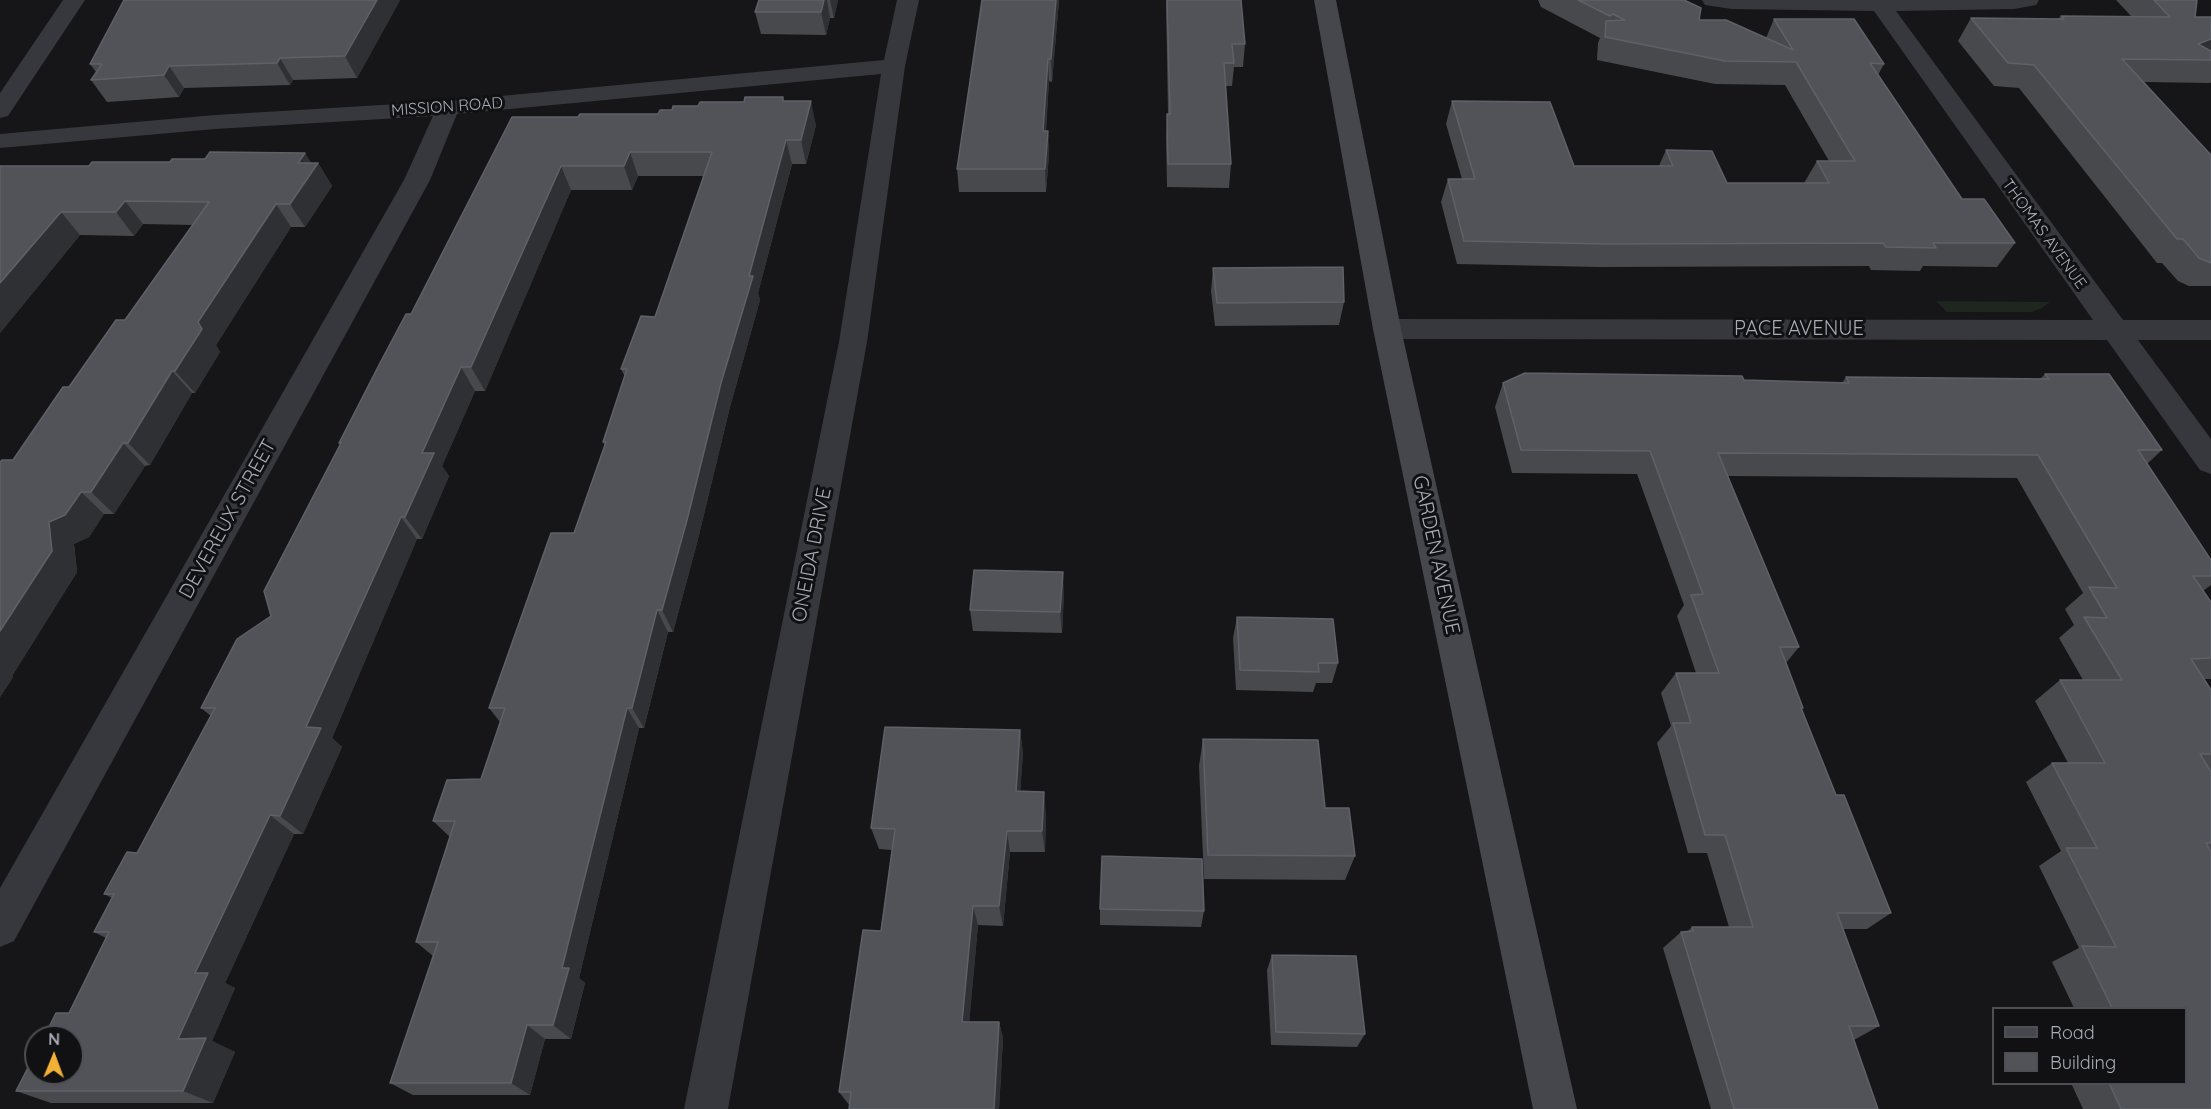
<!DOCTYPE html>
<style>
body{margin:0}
#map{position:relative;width:2211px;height:1109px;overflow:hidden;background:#161618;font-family:Quicksand,sans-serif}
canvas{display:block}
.legend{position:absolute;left:1992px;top:1007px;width:195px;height:78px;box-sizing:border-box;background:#111113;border:2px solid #4d4f55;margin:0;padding:8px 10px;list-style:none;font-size:18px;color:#a8adb8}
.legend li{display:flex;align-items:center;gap:12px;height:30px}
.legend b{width:30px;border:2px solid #4d4f55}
.north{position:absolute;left:24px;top:1025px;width:60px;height:60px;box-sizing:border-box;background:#111113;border:2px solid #4d4f55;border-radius:50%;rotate:1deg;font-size:16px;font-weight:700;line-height:24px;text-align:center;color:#a8adb8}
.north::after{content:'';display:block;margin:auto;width:21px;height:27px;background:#f2b134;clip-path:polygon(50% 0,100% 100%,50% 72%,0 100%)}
</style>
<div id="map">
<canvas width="2211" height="1109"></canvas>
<ul class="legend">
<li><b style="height:8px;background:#45474d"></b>Road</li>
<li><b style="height:16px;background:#525359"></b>Building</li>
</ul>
<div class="north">N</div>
</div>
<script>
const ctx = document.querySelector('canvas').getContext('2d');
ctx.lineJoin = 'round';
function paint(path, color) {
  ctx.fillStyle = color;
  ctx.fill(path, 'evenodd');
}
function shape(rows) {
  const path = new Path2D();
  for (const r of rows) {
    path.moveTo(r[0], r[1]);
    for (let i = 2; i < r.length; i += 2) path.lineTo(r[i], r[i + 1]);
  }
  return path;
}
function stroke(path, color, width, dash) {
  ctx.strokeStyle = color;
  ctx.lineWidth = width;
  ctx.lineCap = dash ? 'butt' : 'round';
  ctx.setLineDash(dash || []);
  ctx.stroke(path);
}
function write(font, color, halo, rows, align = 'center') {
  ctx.font = font + ' Quicksand,sans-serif';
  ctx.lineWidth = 6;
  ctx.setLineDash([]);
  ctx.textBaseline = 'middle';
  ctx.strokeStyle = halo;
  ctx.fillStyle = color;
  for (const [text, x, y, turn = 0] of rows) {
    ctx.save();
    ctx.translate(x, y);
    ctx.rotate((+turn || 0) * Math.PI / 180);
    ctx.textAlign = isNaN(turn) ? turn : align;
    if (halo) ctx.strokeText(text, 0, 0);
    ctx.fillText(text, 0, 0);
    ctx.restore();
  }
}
paint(shape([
 [1936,301,2050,302,2042,308,2032,312,1947,312]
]), '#1e261f');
paint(shape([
 [63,0,85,0,8,116,0,118,0,93,63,0],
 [897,0,919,0,905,66,867,342,728,1109,684,1109,839,342,881,74,457,114,430,180,14,941,0,947,0,888,404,180,433,116,215,129,0,148,0,134,215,115,448,101,884,60,897,0],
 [1702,0,2039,0,2036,5,2014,9,1896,11,2123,320,2211,320,2211,340,2138,340,2211,439,2211,474,2200,470,2107,340,1387,339,1377,336,1373,329,1377,322,1387,319,2093,320,1874,11,1732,9,1705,5,1702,0]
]), '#37383d');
paint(shape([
 [1314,0,1336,0,1401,329,1577,1109,1533,1109,1373,329,1314,0]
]), '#45474d');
paint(shape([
 [124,0,400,0,357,78,293,80,290,85,184,88,179,97,107,102,91,80,96,72,90,64],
 [759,0,838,0,834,18,830,18,826,35,761,34,755,12],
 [1059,0,1052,82,1049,81,1046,131,1048,131,1049,154,1046,192,959,192,957,169],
 [1166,0,1241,0,1245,44,1243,67,1234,67,1232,86,1225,86,1231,164,1229,188,1167,187,1166,137,1167,114,1168,114],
 [1538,0,1684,0,1699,20,1766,38,1774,19,1884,64,1878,75,1962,199,2015,243,1997,267,1923,266,1920,271,1871,270,1869,266,1599,267,1457,264,1441,202,1448,179,1462,179,1446,124,1452,101,1574,166,1659,166,1666,150,1727,183,1804,183,1817,161,1829,161,1785,85,1715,84,1597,60,1598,43,1600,38,1541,7],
 [2116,0,2197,0,2195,17,2211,17,2211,82,2210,83,2144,82,2211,155,2211,286,2189,286,2178,281,2162,263,2157,263,2019,88,1994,86,1958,41,1971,18,2058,19,2061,16,2131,16],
 [784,101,816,125,806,164,792,164,758,293,760,300,730,407,697,543,673,632,668,632,644,728,639,728,579,978,585,983,571,1039,545,1039,530,1095,413,1095,390,1083,433,956,416,942,450,837,433,821,481,779,500,722,489,708,574,533,605,446,603,442,625,377,621,369,655,317,704,176,638,176,632,190,571,190,485,391,475,391,442,466,449,476,422,539,417,539,332,738,342,747,303,834,294,834,225,983,235,988,212,1041,235,1052,213,1103,51,1103,16,1091,69,1013,106,938,94,932,112,898,104,894,137,853,211,716,201,708,271,616,340,445,339,443,411,314,578,117,658,114,672,110,698,106,744,102],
 [305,153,311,163,318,163,332,186,305,227,291,227,216,345,220,352,195,393,192,393,150,465,145,466,114,514,104,514,89,537,74,544,77,572,12,676,13,677,0,697,13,460,125,320,193,225,143,224,134,236,80,235,0,333,0,166,89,166,170,162,205,159],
 [1213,268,1344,302,1339,325,1215,326,1211,291],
 [2045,374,2162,450,2147,464,2211,560,2211,585,2203,591,2211,602,2211,679,2204,679,2211,690,2211,1109,2083,1109,2071,1083,2186,1083,2186,1008,2074,1008,2052,962,2079,948,2039,866,2061,851,2026,782,2052,763,2068,763,2035,701,2060,680,2083,680,2059,638,2074,625,2065,609,2083,593,2017,478,1728,476,1799,647,1786,663,1803,708,1802,709,1836,795,1891,913,1867,929,1843,929,1879,1026,1854,1040,1878,1109,1711,1109,1663,948,1681,932,1688,931,1692,927,1729,927,1707,853,1688,853,1657,743,1671,726,1661,693,1676,673,1696,673,1677,616,1684,605,1637,474,1512,473,1495,407,1503,383,1744,380,1842,383,1846,377,2040,379],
 [1064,593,1062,633,973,631,970,610],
 [1237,617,1338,663,1332,683,1316,683,1313,692,1236,690,1233,638],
 [1020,730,1023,753,1020,791,1046,814,1045,852,1010,852,1003,926,978,925,969,1022,999,1022,1003,1038,999,1109,849,1109,850,1106,839,1092,881,931,892,850,879,849,871,828],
 [1203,739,1325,808,1355,856,1345,880,1204,879,1199,766],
 [1100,909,1204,911,1201,927,1100,925],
 [1272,955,1365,1034,1357,1047,1271,1045,1267,970]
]), '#47494d');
paint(shape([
 [377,0,400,0,357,78,345,56],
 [824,0,827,0,830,18,826,35,821,12],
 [830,0,838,0,834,18],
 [1056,0,1059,0,1052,82,1051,59],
 [2211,39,2211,55,2198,44],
 [280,58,293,80,290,85,277,63],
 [1048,59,1049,81,1044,154,1043,131],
 [169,66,184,88,179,97,164,75],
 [811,101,816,125,806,164,801,140],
 [1048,131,1049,154,1046,192,1045,169],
 [786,140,792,164,758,293,760,300,730,407,697,543,673,632,662,610,749,276],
 [630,152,638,176,632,190,624,166],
 [305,153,314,168,318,163,332,186,305,227,290,204,298,163],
 [561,166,571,190,485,391,471,367],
 [125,201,143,224,134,236,116,212],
 [276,204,291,227,216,345,220,352,195,393,175,371,198,322],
 [61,212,80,235,0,333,0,283],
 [461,367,475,391,442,466,449,476,422,539,405,517,422,453],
 [172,371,192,393,150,465,128,443],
 [123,443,145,466,114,514,91,492],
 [81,492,104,514,89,537,74,544,77,572,12,676,13,677,0,697,0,631,49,522],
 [401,517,417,539,332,738,342,747,303,834,280,816,306,727],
 [1063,572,1064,593,1062,633,1060,612],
 [657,610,668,632,644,728,632,708],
 [627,708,639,728,579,978,585,983,571,1039,553,1025,562,968],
 [1020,730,1023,753,1019,813,1016,791],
 [1044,792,1046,814,1045,852,1042,831],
 [270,815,294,834,225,983,235,988,212,1041,235,1052,213,1103,183,1091,178,1039,195,973],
 [1007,831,1010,852,1003,926,999,906],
 [973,906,978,925,968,1038,962,1022],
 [999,1022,1003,1038,999,1109,994,1109],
 [527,1025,545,1039,530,1095,511,1083]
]), '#2f3033');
const building = shape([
 [124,0,377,0,345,56,280,58,277,63,169,66,164,75,91,80,102,64,90,64,124,0],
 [759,0,824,0,821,12,755,12,759,0],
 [982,0,1056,0,1051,59,1048,59,1043,131,1048,131,1045,169,957,169,982,0],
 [1167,0,1241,0,1245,44,1232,44,1234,63,1224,63,1231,164,1168,164,1167,114,1170,114,1167,0],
 [1578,0,1684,0,1701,8,1699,20,1726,20,1793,50,1774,19,1854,19,1884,64,1870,63,1962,199,1984,199,2015,243,1933,243,1936,248,1886,247,1883,243,1608,244,1464,241,1448,179,1475,179,1452,101,1550,102,1574,166,1673,166,1666,150,1712,151,1727,183,1829,183,1817,161,1855,161,1796,62,1725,61,1605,37,1606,21,1625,20,1613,14,1610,16,1578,0],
 [2154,0,2197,0,2195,17,2211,17,2211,39,2198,44,2211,51,2211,60,2122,59,2211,155,2211,263,2199,258,2183,239,2177,239,2034,65,2008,63,1971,18,2064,19,2061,16,2170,17,2154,0],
 [745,97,783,97,783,101,811,101,801,140,786,140,749,276,753,276,721,383,687,520,662,610,657,610,632,708,627,708,562,968,569,968,553,1025,527,1025,511,1083,390,1083,438,942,416,942,455,821,433,821,447,780,481,779,505,708,489,708,551,533,574,533,606,442,603,442,627,369,621,369,641,316,655,317,712,152,630,152,624,166,561,166,471,367,461,367,422,453,434,453,405,517,401,517,306,727,321,728,280,816,270,815,195,973,208,973,178,1039,206,1038,183,1091,16,1091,36,1052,36,1073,72,1073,72,1037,44,1037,56,1013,69,1013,109,932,94,932,114,894,104,894,127,852,137,853,215,708,201,708,237,639,271,616,264,591,341,443,339,443,380,363,406,314,411,314,512,117,578,117,580,114,658,114,660,110,672,110,673,106,698,106,700,102,744,102,745,97],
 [210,152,305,153,298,163,318,163,290,204,276,204,198,322,202,329,175,371,172,371,128,443,123,443,91,492,81,492,65,515,49,522,52,551,0,631,0,462,2,460,13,460,63,387,69,387,116,320,125,320,209,202,125,201,116,212,61,212,0,283,0,166,89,166,92,162,170,162,172,159,205,159,210,152],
 [1343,267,1344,302,1217,303,1213,268,1343,267],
 [1525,373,1742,376,1744,380,1849,383,1846,377,2049,379,2045,374,2109,374,2162,450,2138,450,2211,560,2211,576,2193,576,2211,602,2211,658,2191,659,2211,690,2211,754,2200,754,2211,772,2211,843,2206,843,2211,852,2211,1109,2121,1109,2109,1083,2186,1083,2186,1008,2097,1008,2112,1008,2082,946,2116,947,2066,848,2097,848,2052,763,2105,763,2060,680,2122,680,2084,617,2107,618,2089,587,2117,588,2038,455,1718,453,1799,647,1780,647,1803,708,1801,708,1836,795,1844,795,1891,913,1837,913,1879,1026,1849,1026,1878,1109,1734,1109,1681,932,1693,931,1692,927,1753,927,1725,835,1705,835,1673,723,1691,723,1676,673,1719,673,1691,595,1703,594,1650,451,1521,450,1503,383,1525,373],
 [974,570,1063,572,1060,612,970,610,974,570],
 [1237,617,1333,619,1338,663,1318,663,1319,672,1240,670,1237,617],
 [885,727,1020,730,1016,791,1044,792,1042,831,1007,831,999,906,973,906,962,1022,999,1022,994,1109,849,1109,851,1092,839,1092,863,930,881,931,895,829,871,828,885,727],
 [1203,739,1318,740,1325,808,1349,808,1355,856,1208,855,1203,739],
 [1102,856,1202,859,1204,911,1100,909,1102,856],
 [1272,955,1356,956,1365,1034,1276,1032,1272,955]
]);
paint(building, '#525359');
stroke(building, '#5f6168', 1.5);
write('16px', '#a8adb8', '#111113', [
 ["MISSION ROAD",447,107,-4],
 ["THOMAS AVENUE",2044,234,54]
]);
write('20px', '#a8adb8', '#111113', [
 ["PACE AVENUE",1799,329],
 ["DEVEREUX STREET",228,519,-61],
 ["ONEIDA DRIVE",812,555,-79],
 ["GARDEN AVENUE",1436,555,78]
]);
</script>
